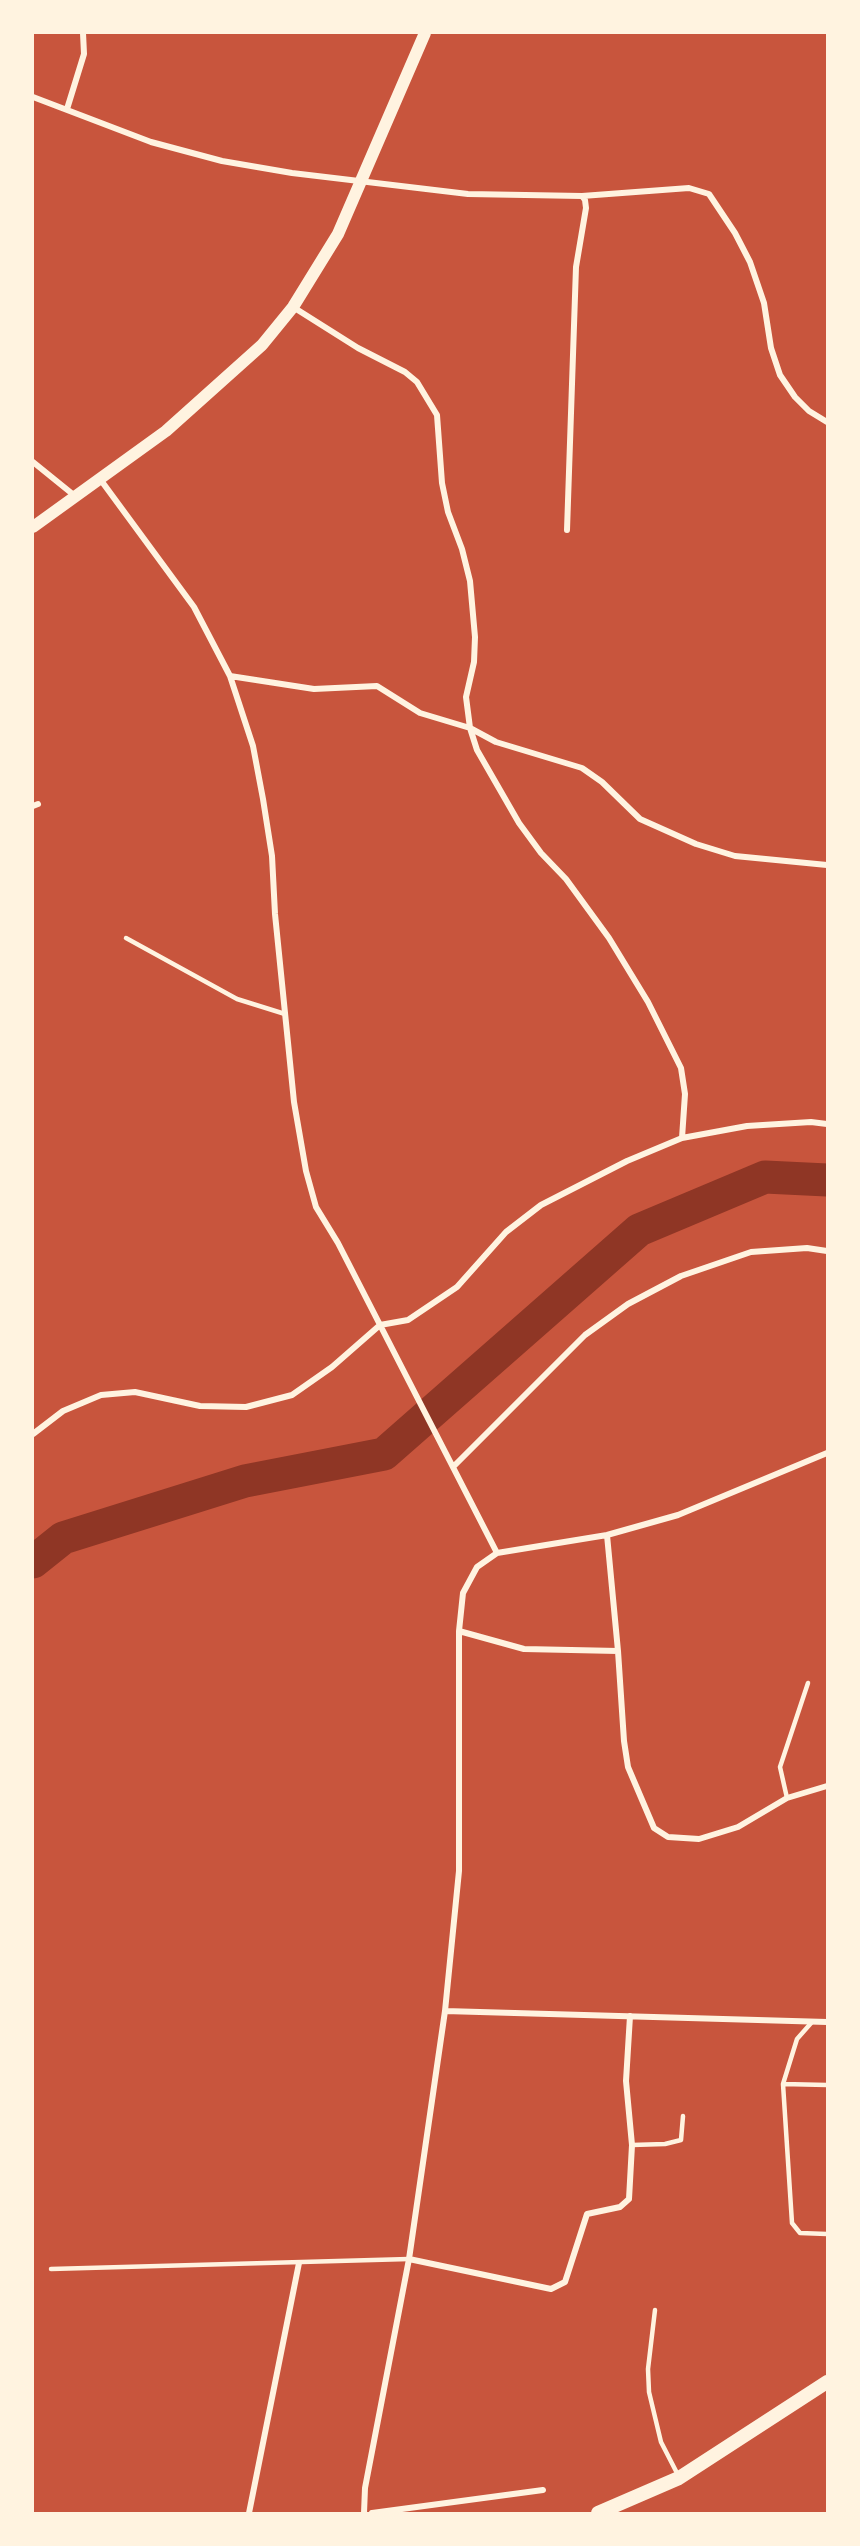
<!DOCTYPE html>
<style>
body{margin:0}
#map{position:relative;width:860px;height:2546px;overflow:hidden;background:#c8553d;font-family:"Public Sans",sans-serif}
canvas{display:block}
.frame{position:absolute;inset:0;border:34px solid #fff3e0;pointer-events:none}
</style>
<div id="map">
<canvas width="860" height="2546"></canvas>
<div class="frame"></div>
</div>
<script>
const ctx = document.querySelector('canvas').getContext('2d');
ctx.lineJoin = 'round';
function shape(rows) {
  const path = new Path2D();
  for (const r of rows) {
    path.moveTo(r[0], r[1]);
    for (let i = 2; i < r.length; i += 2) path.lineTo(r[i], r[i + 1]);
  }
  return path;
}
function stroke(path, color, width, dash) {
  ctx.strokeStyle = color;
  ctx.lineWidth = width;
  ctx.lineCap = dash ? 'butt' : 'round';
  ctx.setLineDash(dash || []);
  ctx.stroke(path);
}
stroke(shape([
 [33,1562,63,1538,245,1481,384,1454,639,1230,765,1177,827,1180]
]), '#8f3625', 33);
stroke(shape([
 [126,938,237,999,285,1014],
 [787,1798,780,1767,808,1683],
 [812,2022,797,2039,783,2084,792,2223,800,2233,827,2234],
 [783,2084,827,2085],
 [632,2145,665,2144,681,2140,683,2116],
 [51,2269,409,2259],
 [655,2310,648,2369,649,2392,661,2442,678,2475]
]), '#fff3e0', 4.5);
stroke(shape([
 [33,97,151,142,222,161,292,173,468,194,582,196,585,200,586,208,576,267,567,530],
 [67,109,84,54,83,33],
 [582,196,689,188,709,194,735,233,750,262,764,303,771,348,780,375,795,397,809,411,827,422],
 [293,307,358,348,405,372,417,382,437,415,442,483,448,512,462,549,470,581,475,637,474,662,466,697,470,728,477,750,519,823,541,853,566,879,609,938,648,1002,681,1068,685,1094,682,1138],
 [33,462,75,496],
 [100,479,194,607,230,676,253,746,263,799,272,856,275,914,294,1102,306,1171,316,1207,338,1243,497,1553],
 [230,676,314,689,377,686,420,713,470,728,496,742,582,768,602,782,640,819,696,844,735,856,827,865],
 [33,806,38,804],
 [33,1434,63,1411,101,1395,135,1392,200,1406,246,1407,292,1395,332,1367,380,1325,408,1320,457,1287,506,1232,541,1205,627,1161,682,1138,747,1126,811,1122,827,1124],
 [453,1467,585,1335,628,1304,681,1276,751,1252,807,1248,827,1251],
 [607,1535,618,1651,624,1741,628,1767,654,1828,668,1837,699,1839,738,1827,787,1798,827,1786],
 [459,1631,524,1649,618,1651],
 [445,2011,827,2022],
 [409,2259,551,2289,565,2282,587,2214,620,2207,629,2199,632,2145,626,2081,630,2016],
 [249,2513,299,2263],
 [364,2513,365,2488,409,2259,445,2011,459,1871,459,1631,463,1593,477,1567,497,1553,607,1535,678,1515,827,1453],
 [372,2513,543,2490]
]), '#fff3e0', 6);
stroke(shape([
 [33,527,166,431,262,345,293,307,338,234,425,33]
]), '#fff3e0', 12);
stroke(shape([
 [598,2513,679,2478,827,2382]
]), '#fff3e0', 14);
</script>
